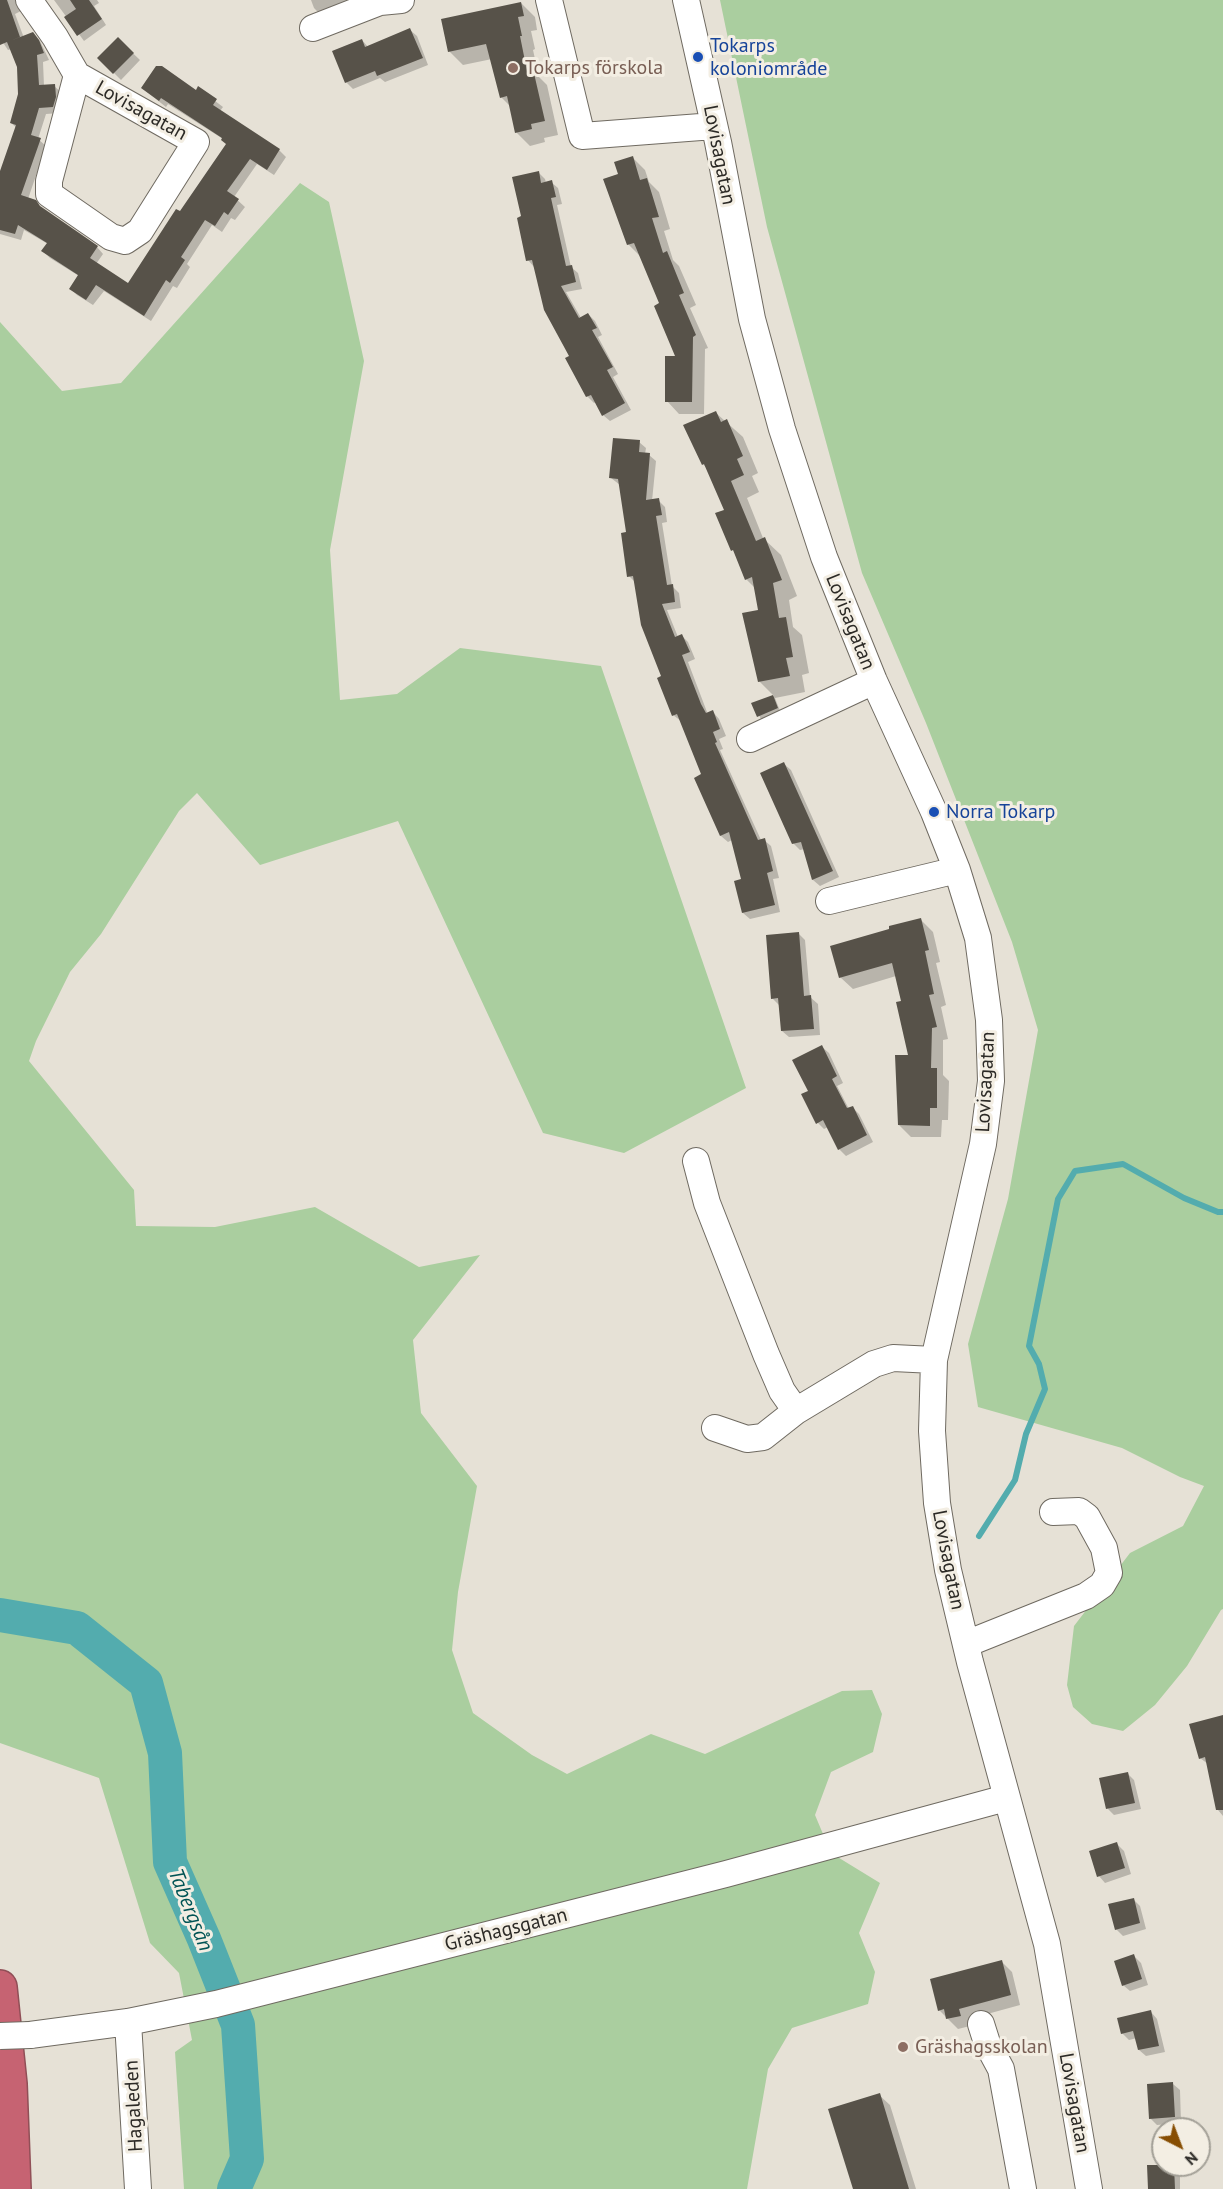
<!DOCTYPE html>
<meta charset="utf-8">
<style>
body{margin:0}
#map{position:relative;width:1223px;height:2189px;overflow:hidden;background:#e6e1d6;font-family:"PT Sans",sans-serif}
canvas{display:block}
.north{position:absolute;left:1151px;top:2117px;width:60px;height:60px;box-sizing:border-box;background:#f3eee3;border:2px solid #a3a097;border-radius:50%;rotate:138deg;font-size:16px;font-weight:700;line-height:24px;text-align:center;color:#2c2a26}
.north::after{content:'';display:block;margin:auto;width:21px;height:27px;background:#874e03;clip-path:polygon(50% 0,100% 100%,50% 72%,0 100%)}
</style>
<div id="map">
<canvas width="1223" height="2189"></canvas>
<div class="north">N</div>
</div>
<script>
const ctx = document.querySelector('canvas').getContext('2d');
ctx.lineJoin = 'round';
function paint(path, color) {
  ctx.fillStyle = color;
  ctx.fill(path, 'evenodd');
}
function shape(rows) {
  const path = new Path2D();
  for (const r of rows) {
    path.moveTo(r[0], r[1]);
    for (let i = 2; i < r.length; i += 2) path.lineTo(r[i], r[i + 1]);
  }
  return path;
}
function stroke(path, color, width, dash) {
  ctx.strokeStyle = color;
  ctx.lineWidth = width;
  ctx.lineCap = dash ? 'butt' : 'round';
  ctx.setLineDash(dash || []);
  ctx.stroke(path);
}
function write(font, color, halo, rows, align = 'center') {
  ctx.font = font + ' "PT Sans",sans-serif';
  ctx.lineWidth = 6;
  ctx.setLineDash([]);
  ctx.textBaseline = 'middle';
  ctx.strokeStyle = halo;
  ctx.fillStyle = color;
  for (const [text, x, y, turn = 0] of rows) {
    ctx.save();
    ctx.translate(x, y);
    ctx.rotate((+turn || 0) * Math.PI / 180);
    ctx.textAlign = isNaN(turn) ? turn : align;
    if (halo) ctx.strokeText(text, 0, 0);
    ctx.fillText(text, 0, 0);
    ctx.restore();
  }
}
paint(shape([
 [720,0,1223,0,1223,1609,1221,1610,1187,1666,1155,1705,1123,1731,1092,1724,1073,1707,1067,1685,1074,1626,1130,1553,1183,1526,1204,1486,1180,1477,1122,1448,978,1407,968,1344,1008,1199,1038,1030,1012,942,926,723,862,573,767,227],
 [300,183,329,202,364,361,330,550,340,700,397,694,460,648,601,666,746,1088,624,1153,543,1133,398,821,260,865,197,793,179,811,101,934,70,972,36,1041,29,1061,134,1190,136,1226,215,1227,315,1207,419,1267,480,1255,413,1340,421,1413,477,1486,458,1592,452,1650,473,1713,532,1755,567,1774,651,1734,705,1754,842,1691,872,1690,882,1714,873,1752,831,1772,815,1815,831,1853,880,1883,859,1933,875,1972,868,2004,792,2028,768,2069,747,2189,184,2189,175,2052,192,2040,179,1973,150,1943,99,1778,0,1743,0,322,62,391,121,383]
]), '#aace9f');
paint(shape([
 [0,0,15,0,20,8,21,11,15,14,24,38,33,34,40,41,49,60,43,62,44,86,54,86,61,92,59,113,46,114,38,139,46,146,28,199,97,247,103,254,96,264,129,285,228,145,223,139,168,104,166,107,142,88,196,92,198,88,223,107,220,111,279,150,286,157,274,175,257,164,234,197,245,207,235,220,231,218,222,232,212,225,187,264,190,267,177,288,173,286,151,321,104,291,93,305,77,295,71,289,79,276,50,258,43,251,48,244,24,230,21,240,0,234,0,175,17,128,11,123,20,94,18,66,12,49,8,50,0,38],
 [54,0,97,0,99,3,94,6,106,25,84,41],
 [311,0,360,0,321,15,314,8],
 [521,3,535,17,537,30,531,31,535,49,533,50,539,77,547,85,558,135,544,138,545,142,530,146,516,132,511,107,501,97,492,59,463,65,449,51],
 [410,30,417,36,428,65,385,82,380,78,353,89,346,82,362,40,368,47],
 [118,39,140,60,121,80,99,58],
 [633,158,645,170,649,182,659,192,670,229,664,231,673,260,679,266,696,305,690,308,708,348,705,349,704,414,679,414,667,401,677,357,661,304,641,257,628,244,620,175],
 [538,172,545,179,546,183,551,182,558,188,562,204,557,205,571,267,578,273,582,289,566,292,581,318,588,314,595,321,602,335,598,337,618,374,613,377,631,410,610,421,603,415,596,402,594,403,587,396,534,267,528,260,523,218],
 [716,413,743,437,758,473,752,476,759,492,747,498,763,538,781,555,797,596,789,600,793,627,802,635,809,673,802,675,805,692,775,698,780,711,761,719,753,704,774,696,759,681,760,611,755,588,746,579,726,510,708,469,703,464],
 [639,442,646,448,645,454,649,455,656,461,652,501,658,500,665,507,667,522,662,523,672,586,679,593,681,608,667,610,678,637,682,636,688,642,695,659,688,662,707,712,708,714,713,712,719,719,726,736,719,739,723,749,720,750,761,840,764,840,771,846,779,878,773,879,780,912,750,919,743,913,742,880,732,840,728,842,721,836,695,779,703,775,681,721,673,715,636,583,629,576,627,533,620,485,611,478],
 [784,764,791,770,839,877,820,886,813,880,805,849,800,850,793,843],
 [921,920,933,932,940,962,936,963,946,1005,941,1007,948,1039,943,1040,943,1075,949,1081,948,1120,942,1120,941,1137,911,1137,899,1125,910,1056,902,1003,896,976,853,989,840,977],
 [798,933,805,940,810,997,818,1004,820,1035,789,1037,782,1031,779,1005,772,998],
 [822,1047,829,1053,843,1083,837,1086,849,1109,852,1107,859,1114,873,1142,846,1156,839,1149,828,1127,824,1129,818,1123],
 [1223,1717,1223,1816,1218,1810,1208,1764,1200,1758],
 [1127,1773,1134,1780,1141,1809,1114,1815,1108,1809],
 [1117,1844,1124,1851,1131,1874,1105,1883,1099,1876],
 [1133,1899,1140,1906,1146,1929,1123,1936,1116,1929],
 [1134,1956,1141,1963,1148,1985,1130,1991,1123,1985],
 [1002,1962,1012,1972,1020,2005,969,2019,970,2026,958,2029,939,2010],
 [1151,2012,1157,2019,1165,2052,1146,2056,1139,2050,1137,2038,1129,2040,1122,2033],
 [1173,2084,1180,2090,1181,2123,1157,2125,1150,2118],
 [879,2095,890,2105,916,2189,855,2189],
 [1173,2166,1180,2172,1180,2189,1150,2189]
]), '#0003');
stroke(shape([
 [979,1536,1015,1480,1026,1434,1045,1389,1039,1364,1029,1346,1058,1199,1075,1171,1123,1164,1184,1198,1218,1212,1223,1212]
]), '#53acae', 6);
stroke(shape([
 [0,1615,77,1628,146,1683,165,1753,170,1862,204,1939,238,2025,247,2159,234,2189]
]), '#53acae', 34);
paint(shape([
 [0,0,7,0,20,37,10,41,33,32,39,40,44,53,37,55,39,85,55,84,56,97,53,107,39,108,31,135,41,138,21,195,36,200,40,206,98,246,90,258,128,283,176,209,180,211,226,144,221,140,222,138,161,98,159,101,141,88,156,66,162,66,196,90,198,86,217,99,213,105,280,149,267,170,250,159,227,191,239,199,228,215,224,212,215,226,205,220,181,257,185,260,170,283,166,280,144,316,96,285,86,300,69,289,78,275,41,251,47,243,18,225,15,234,0,230,0,171,16,125,10,123,18,94,17,67,7,42,0,45],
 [70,0,89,0,102,19,77,36,64,17,76,9],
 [521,2,524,16,518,17,522,36,520,36,527,71,533,69,545,121,531,124,532,129,515,133,507,96,500,98,486,44,448,52,441,19],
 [410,28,423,58,377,76,375,71,345,83,332,51,362,39,365,47],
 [118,37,134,53,113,74,97,58],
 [633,156,640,180,647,178,659,217,652,218,663,253,667,251,684,293,679,295,696,335,693,337,692,402,665,402,665,356,675,356,654,306,659,303,634,243,627,245,603,179,618,174,614,162],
 [539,171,541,183,552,180,556,197,551,198,566,266,572,265,576,282,561,286,579,318,588,313,597,328,592,330,613,367,607,370,625,403,602,416,591,395,586,397,565,358,569,356,544,310,532,260,526,261,517,218,521,216,512,177],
 [716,411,721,422,727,419,743,456,737,459,744,475,731,481,756,541,765,537,782,580,773,583,779,618,786,617,793,657,786,658,790,676,758,682,742,613,758,610,752,577,745,580,733,550,731,551,715,513,724,510,704,464,702,465,683,425],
 [613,438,640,440,639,452,650,453,646,500,659,498,662,515,656,516,667,585,673,584,675,602,662,604,675,637,682,634,690,652,682,655,701,704,706,713,713,710,720,729,713,732,717,742,715,743,758,840,765,838,773,871,767,873,775,905,742,913,734,881,741,879,729,832,720,836,694,778,701,774,677,714,672,716,657,678,661,676,641,625,633,576,627,577,621,533,626,532,618,479,609,478],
 [773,695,778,708,757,717,751,703],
 [784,762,833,871,812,880,801,842,792,844,760,773],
 [921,918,929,950,925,951,934,994,929,995,937,1027,932,1028,931,1068,937,1068,937,1108,930,1108,930,1126,898,1125,895,1055,908,1055,896,1002,901,1001,892,963,839,978,830,946,889,929,889,926],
 [799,932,804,996,811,995,814,1029,781,1031,778,998,771,999,766,935],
 [822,1045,837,1076,832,1079,847,1108,853,1106,867,1135,838,1150,823,1120,816,1124,801,1094,808,1091,792,1060],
 [1223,1715,1223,1810,1216,1810,1205,1757,1199,1759,1189,1724],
 [1128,1772,1135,1803,1106,1809,1099,1778],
 [1117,1842,1125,1868,1097,1877,1089,1851],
 [1134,1898,1140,1923,1115,1930,1108,1904],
 [1134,1954,1142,1979,1122,1986,1114,1961],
 [1002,1960,1011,1995,959,2009,961,2016,946,2019,944,2009,938,2011,930,1979],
 [1151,2010,1159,2046,1138,2050,1133,2031,1121,2034,1117,2018],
 [1173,2082,1175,2117,1149,2119,1147,2084],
 [880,2093,909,2189,853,2189,828,2109],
 [1147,2165,1174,2165,1175,2189,1148,2189]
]), '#575249');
const minor = shape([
 [29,0,55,37,77,75,196,142,140,231,125,241,111,237,49,194,49,181,77,75],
 [549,0,582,136,714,126],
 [686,0,718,142,752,319,782,429,824,557,874,681,934,812,957,870,978,938,989,1020,991,1081,983,1144,934,1360,932,1431,937,1503,948,1570,970,1662,1047,1944,1089,2189],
 [313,28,380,2,401,0],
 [750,739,874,681],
 [829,901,957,870],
 [696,1161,707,1203,766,1354,782,1391,796,1411],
 [715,1428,747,1439,763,1437,796,1411,874,1364,893,1358,934,1360],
 [966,1644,1086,1596,1102,1585,1109,1573,1104,1548,1087,1517,1079,1511,1053,1512],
 [128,2022,138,2189],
 [981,2024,987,2043,1001,2069,1023,2189],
 [30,2035,128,2022,216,2004,726,1874,1006,1798]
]);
const highway = shape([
 [0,1987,10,2084,14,2189]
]);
stroke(minor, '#6f6a61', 28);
stroke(highway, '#904f57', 36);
stroke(minor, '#fff', 26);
stroke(highway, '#c66372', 33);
const minorBridge = shape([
 [0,2036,30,2035]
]);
stroke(minorBridge, '#6f6a61', 28, []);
stroke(minorBridge, '#fff', 26);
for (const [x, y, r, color] of [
 [698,57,6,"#1a4fb4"],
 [513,68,6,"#8d6e63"],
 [934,812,6,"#1a4fb4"],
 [903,2047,6,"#8d6e63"]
]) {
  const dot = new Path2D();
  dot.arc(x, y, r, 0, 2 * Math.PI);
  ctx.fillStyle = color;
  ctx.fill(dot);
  stroke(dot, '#f3eee3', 2);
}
write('20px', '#164399', '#f3eee3', [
 ["Tokarps",710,46],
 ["koloniområde",710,69],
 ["Norra Tokarp",946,812]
], 'left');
write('20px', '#785e54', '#f3eee3', [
 ["Tokarps förskola",525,68],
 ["Gräshagsskolan",915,2047]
], 'left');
write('20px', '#2c2a26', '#f3eee3', [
 ["Lovisagatan",141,111,29],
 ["Lovisagatan",719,155,79],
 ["Lovisagatan",850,622,68],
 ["Lovisagatan",986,1082,-87],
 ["Lovisagatan",948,1560,79],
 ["Gräshagsgatan",506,1930,-14],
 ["Lovisagatan",1074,2103,80],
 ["Hagaleden",134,2106,-93]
]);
write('italic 21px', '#005354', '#f3eee3', [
 ["Tabergsån",190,1910,68]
]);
</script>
